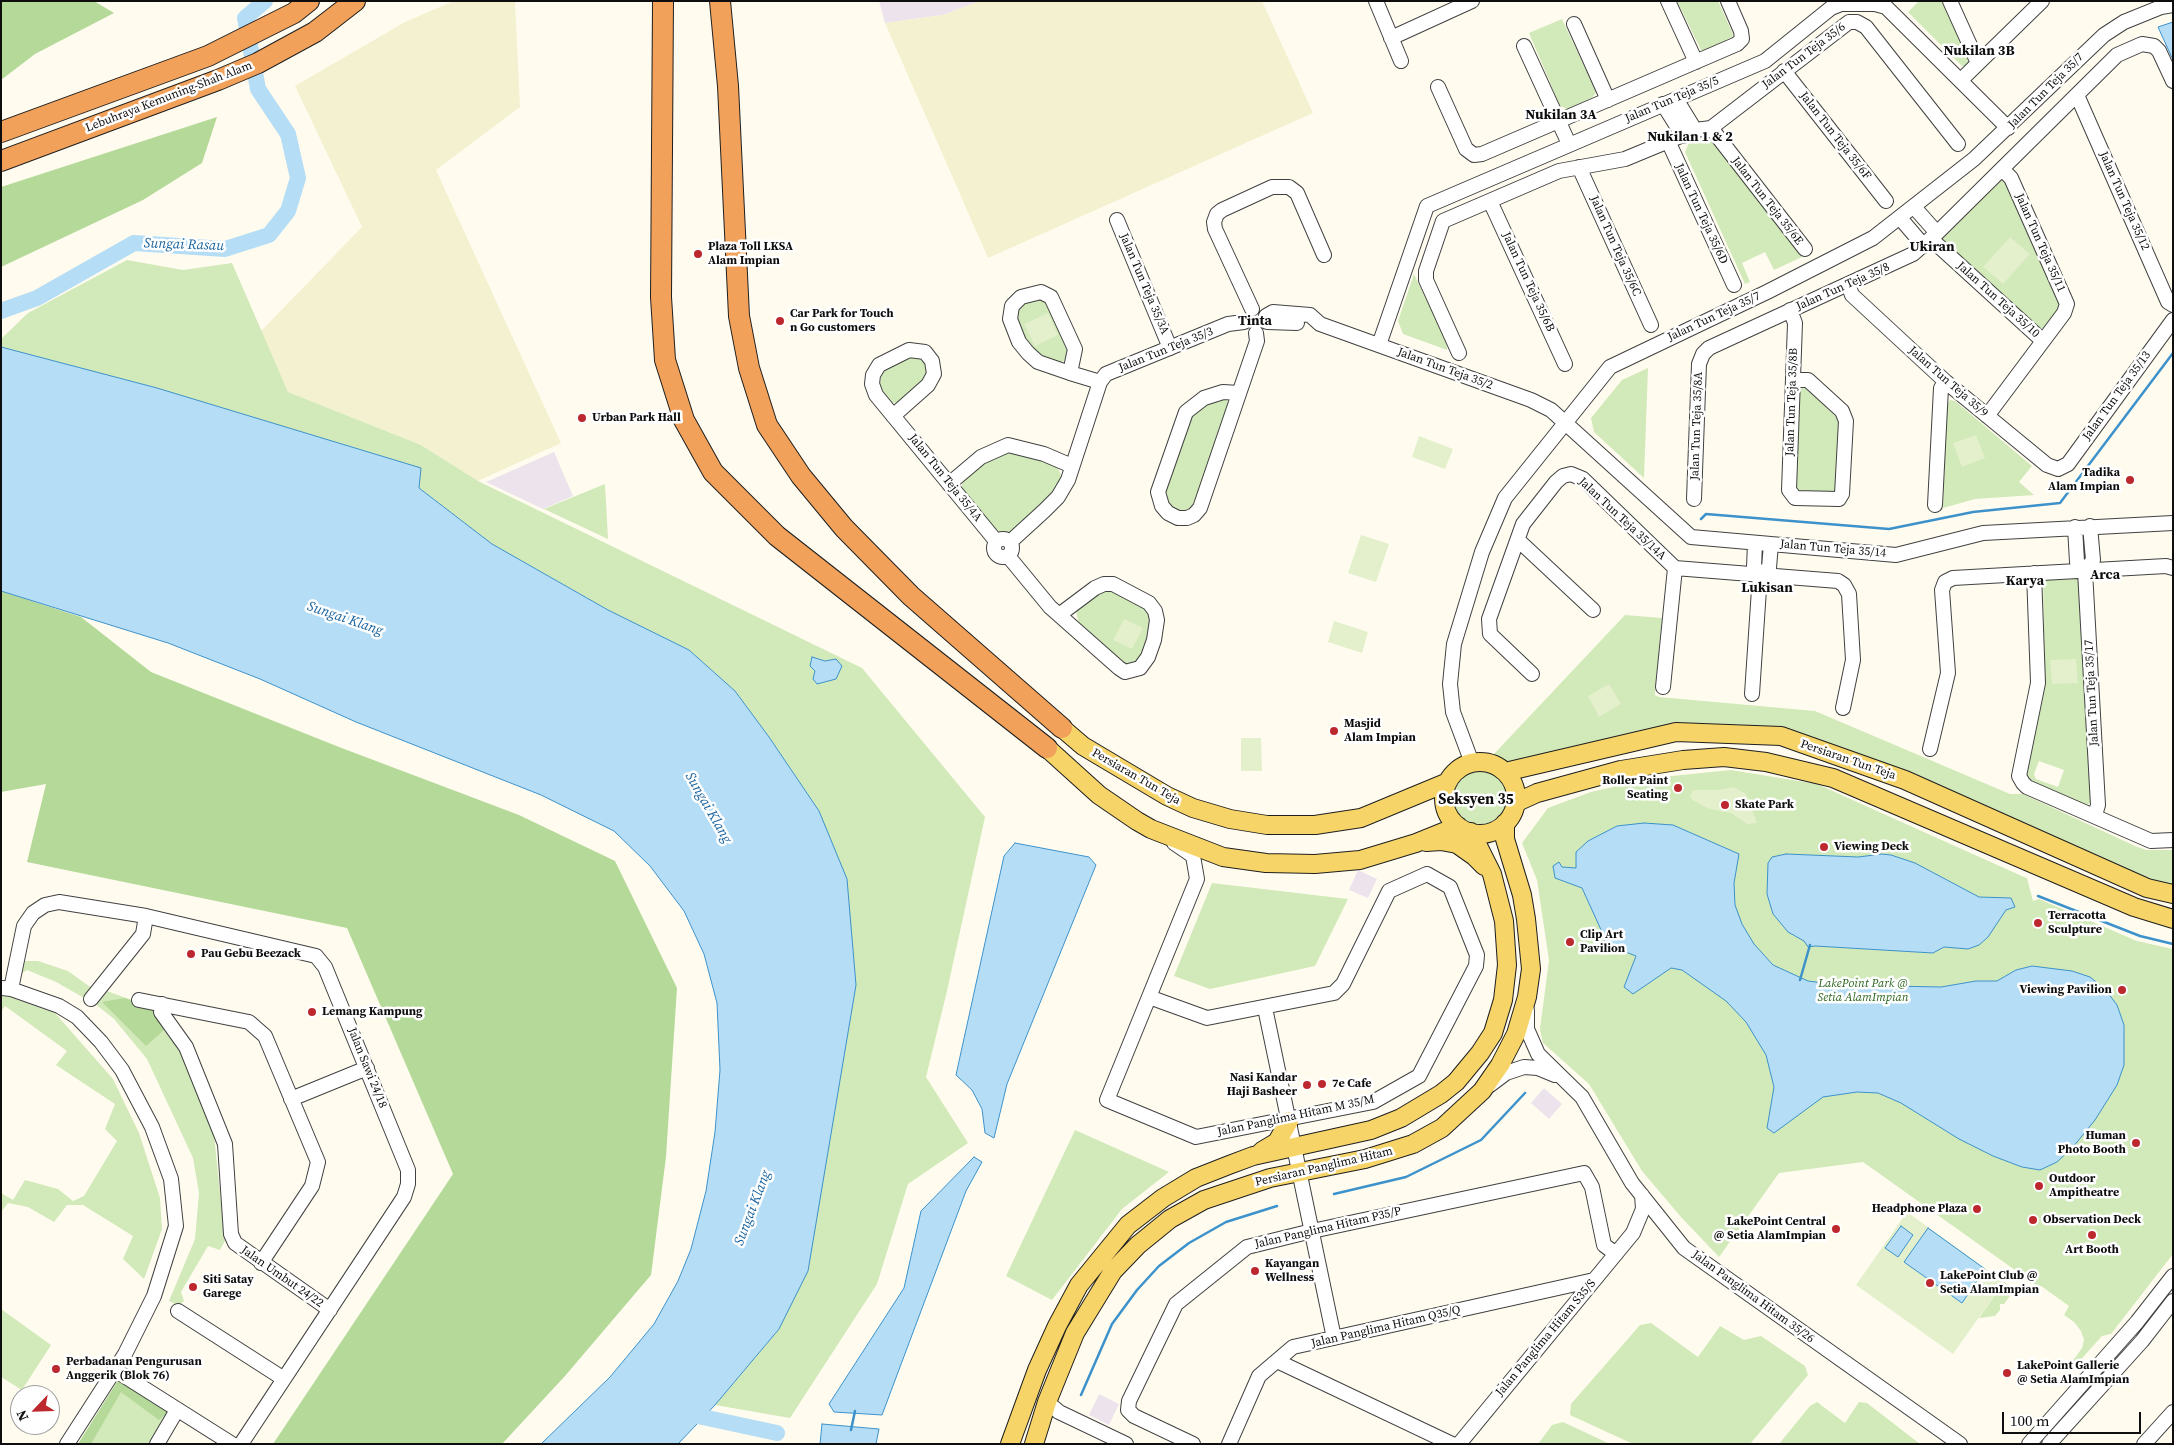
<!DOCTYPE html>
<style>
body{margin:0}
#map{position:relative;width:2174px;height:1445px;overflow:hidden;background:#fffcef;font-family:"Source Serif 4",serif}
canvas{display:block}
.frame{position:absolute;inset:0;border:2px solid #0e0e0e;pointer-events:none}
.north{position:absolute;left:10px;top:1385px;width:50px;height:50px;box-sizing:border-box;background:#fff;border:1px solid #9f9f9f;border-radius:50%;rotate:246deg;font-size:14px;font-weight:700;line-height:20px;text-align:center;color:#0e0e0e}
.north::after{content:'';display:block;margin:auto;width:18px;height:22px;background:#bc282e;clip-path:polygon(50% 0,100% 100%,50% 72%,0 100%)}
.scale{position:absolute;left:2002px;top:1412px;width:139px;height:22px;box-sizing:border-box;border:2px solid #0e0e0e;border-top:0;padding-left:6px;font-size:15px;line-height:18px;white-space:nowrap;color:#0e0e0e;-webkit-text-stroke:4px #fff;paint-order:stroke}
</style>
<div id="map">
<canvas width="2174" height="1445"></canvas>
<div class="frame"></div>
<div class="north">N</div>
<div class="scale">100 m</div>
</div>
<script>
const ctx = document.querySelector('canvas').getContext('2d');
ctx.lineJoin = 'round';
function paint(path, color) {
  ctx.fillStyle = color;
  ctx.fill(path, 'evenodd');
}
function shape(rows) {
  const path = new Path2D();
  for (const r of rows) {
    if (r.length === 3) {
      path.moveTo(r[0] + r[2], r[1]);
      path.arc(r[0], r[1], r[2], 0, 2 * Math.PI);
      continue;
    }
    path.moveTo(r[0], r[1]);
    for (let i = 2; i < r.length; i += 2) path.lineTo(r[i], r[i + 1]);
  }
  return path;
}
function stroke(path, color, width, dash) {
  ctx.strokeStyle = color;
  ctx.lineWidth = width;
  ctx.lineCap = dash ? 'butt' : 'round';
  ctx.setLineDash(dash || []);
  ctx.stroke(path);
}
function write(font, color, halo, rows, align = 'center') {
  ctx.font = font + ' "Source Serif 4",serif';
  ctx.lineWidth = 5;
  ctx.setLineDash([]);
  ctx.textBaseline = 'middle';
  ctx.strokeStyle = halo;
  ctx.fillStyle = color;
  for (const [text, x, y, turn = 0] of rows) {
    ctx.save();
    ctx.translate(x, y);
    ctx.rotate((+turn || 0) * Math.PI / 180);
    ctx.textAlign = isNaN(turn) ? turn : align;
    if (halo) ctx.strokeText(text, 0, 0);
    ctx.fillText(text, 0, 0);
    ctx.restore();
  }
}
paint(shape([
 [879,1,980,1,943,15,885,23],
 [554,452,573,496,543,509,486,482],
 [1358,870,1377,879,1368,898,1349,890],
 [1544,1088,1562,1104,1549,1119,1531,1103],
 [1099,1394,1119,1404,1109,1425,1089,1415]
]), '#ece3ed');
paint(shape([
 [454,1,515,1,520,107,436,170,561,443,478,481,421,445,288,392,261,331,362,227,295,86,405,22],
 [980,1,1262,1,1313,113,988,258,885,23,943,15]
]), '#f4f1d0');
paint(shape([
 [1677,1,1718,1,1733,34,1732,37,1706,50,1701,50],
 [1919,1,1942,1,1969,59,1969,64,1966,66,1962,66,1908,12],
 [1562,19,1596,92,1593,97,1568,109,1560,106,1529,33],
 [1707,137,1712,140,1802,257,1774,270,1765,252,1742,263,1750,282,1745,284,1685,152,1689,143],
 [2004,180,2009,185,2062,306,2047,328,2037,328,1941,239,1943,235,1997,181],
 [127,260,183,270,232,263,288,392,421,445,478,481,862,668,985,817,947,991,926,1077,968,1143,908,1184,877,1284,790,1418,715,1405,779,1329,819,811,769,737,735,691,689,650,608,610,492,544,419,488,157,388,1,347,1,339,28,313],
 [1414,274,1447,343,1447,350,1403,334,1398,321],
 [1036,297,1049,303,1069,348,1069,356,1064,361,1055,364,1041,358,1025,340,1019,326,1017,316,1019,309,1025,302],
 [911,355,925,360,928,370,925,380,901,402,894,403,887,401,879,390,882,373,891,364],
 [1648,368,1644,478,1594,432,1591,418,1622,380],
 [1801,387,1806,387,1839,420,1836,494,1797,494,1793,487,1798,391],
 [1219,398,1227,400,1230,409,1191,509,1182,514,1167,505,1163,494,1191,414,1197,408],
 [1950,400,1955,401,2032,466,2019,482,2034,495,1975,499,1943,508,1947,405],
 [1007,450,1020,452,1057,466,1062,478,1042,506,1010,532,1002,532,994,529,962,490,962,484,964,478,985,460],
 [605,484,608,539,544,509],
 [2073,575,2079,578,2092,801,2086,806,2031,783,2027,779,2026,771,2045,682,2043,581,2047,577],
 [2039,761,2064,770,2058,787,2036,779,2034,774],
 [1105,589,1114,591,1148,609,1153,623,1140,661,1127,666,1078,621,1076,610,1079,606],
 [1625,615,1662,618,1655,690,1655,695,1659,697,1815,711,2010,794,2023,794,2135,846,2146,850,2173,850,2173,888,2085,852,1729,726,1671,724,1507,765,1493,755],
 [1731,770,1817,784,2024,877,2027,878,2033,901,2039,899,2137,941,2173,949,2173,1254,2111,1334,2102,1336,2076,1365,2072,1362,2082,1348,2084,1340,2081,1331,2074,1322,2064,1315,2069,1306,2041,1286,2036,1285,1863,1162,1779,1173,1719,1257,1681,1217,1642,1171,1589,1084,1543,1043,1540,1029,1549,960,1537,880,1522,843,1548,808,1591,792,1652,778],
 [1480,798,27],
 [1212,883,1348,899,1315,966,1210,989,1174,976],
 [22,961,38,961,68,971,93,989,86,999,56,982,27,970,18,976],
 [107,991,153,1008,164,1030,179,1050,214,1135,225,1241,220,1250,208,1246,181,1292,184,1301,179,1306,169,1301,195,1239,199,1193,193,1158,147,1059,114,1019,94,1003],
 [1,996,10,997,55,1013,113,1079,139,1133,160,1198,162,1229,144,1279,123,1259,133,1236,83,1205,67,1205,54,1222,28,1207,8,1203,1,1212,1,1193,13,1200,25,1180,58,1189,73,1201,84,1196,117,1141,105,1129,115,1104,56,1065,67,1051,5,1006,1,1012],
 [1075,1130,1169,1172,1122,1209,1052,1300,1006,1276],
 [2004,1282,2015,1289,2004,1304,2000,1304,2000,1310,1995,1316,1979,1318],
 [1,1309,51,1345,22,1390,1,1377],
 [1651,1323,1698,1357,1720,1326,1744,1340,1761,1336,1805,1366,1808,1375,1750,1444,1633,1444,1570,1415,1571,1404,1640,1325],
 [119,1379,169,1411,148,1444,78,1444],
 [1817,1402,1845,1423,1859,1402,1867,1403,1920,1444,1779,1444,1810,1406],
 [1563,1422,1610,1444,1538,1444,1552,1425]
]), '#d2e9b9');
paint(shape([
 [1,1,94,1,114,13,35,54,1,80],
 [217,117,202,163,143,200,1,267,1,187],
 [1,591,81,617,151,672,339,747,519,815,615,861,677,988,666,1157,651,1275,565,1376,502,1444,273,1444,453,1174,347,928,27,862,46,784,1,792],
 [125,998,153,1008,164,1030,146,1046,102,1002],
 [119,1379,169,1411,159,1420,121,1392,91,1444,78,1444]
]), '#b5d999');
paint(shape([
 [2010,237,2030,254,2003,284,1983,267],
 [1048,313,1058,335,1035,346,1024,324],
 [1976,435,1985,458,1962,467,1953,443],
 [1419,436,1453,449,1445,469,1412,457],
 [1361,535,1389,544,1376,582,1348,573],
 [1124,619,1143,628,1132,649,1113,640],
 [1334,621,1368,632,1362,653,1328,642],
 [2076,659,2078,683,2052,684,2050,660],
 [1609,684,1621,704,1599,717,1588,696],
 [1241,738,1261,738,1262,771,1241,771],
 [1734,787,1746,794,1757,823,1747,824,1731,813,1709,809,1692,800,1690,797,1693,790,1718,790],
 [1907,1212,2004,1282,1953,1354,1856,1285]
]), '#e3f0cb');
const water = shape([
 [2173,22,2173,60,2158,27,2173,22],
 [1,347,157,388,421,468,419,488,492,544,608,610,689,650,735,691,769,737,819,811,847,879,856,985,808,1271,779,1329,715,1405,678,1444,541,1444,610,1377,654,1324,678,1281,691,1249,706,1191,715,1132,720,1070,717,1003,704,954,684,911,650,866,614,831,541,795,356,722,260,679,168,643,1,591,1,347],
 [812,657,825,661,836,659,842,666,836,679,817,684,813,679,815,671,810,666,812,657],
 [1644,823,1673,825,1739,854,1734,883,1735,905,1742,924,1754,944,1773,965,1808,981,1839,985,1941,987,1976,981,1997,981,2016,970,2032,966,2072,971,2090,977,2105,989,2117,1005,2124,1025,2124,1065,2117,1085,2095,1120,2073,1147,2057,1162,2040,1170,2022,1167,1993,1156,1959,1139,1901,1103,1878,1093,1857,1092,1823,1097,1774,1133,1767,1128,1774,1087,1766,1055,1746,1022,1726,1001,1682,970,1671,968,1633,994,1624,987,1636,956,1623,951,1607,950,1602,932,1582,888,1555,878,1553,866,1559,862,1562,867,1576,868,1576,852,1588,841,1617,826,1644,823],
 [1015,843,1089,857,1096,865,1007,1084,994,1138,985,1133,982,1109,972,1090,956,1075,1004,856,1015,843],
 [1786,854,1858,857,1882,854,1891,855,1915,863,1979,897,2011,898,2015,907,2006,910,1988,937,1979,945,1968,949,1944,947,1933,953,1815,946,1808,947,1804,941,1788,932,1773,914,1767,894,1768,863,1772,857,1786,854],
 [974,1157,982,1162,966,1191,882,1415,834,1412,829,1404,904,1288,921,1211,974,1157],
 [1901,1226,1913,1235,1898,1257,1885,1248,1901,1226],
 [1928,1228,1985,1269,1962,1303,1904,1262,1928,1228],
 [822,1424,879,1429,876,1444,820,1444,822,1424]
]);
paint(water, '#b5ddf5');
stroke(water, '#3d92cb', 1);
stroke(shape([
 [1701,519,1706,514,1889,529,1973,512,2060,503,2173,353],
 [2038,896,2140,936,2173,944],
 [1800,980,1810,945],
 [1334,1194,1406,1177,1481,1140,1525,1093],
 [1081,1395,1112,1324,1137,1290,1159,1266,1189,1243,1226,1222,1277,1206],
 [851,1430,855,1411]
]), '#3d92cb', 2.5);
stroke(shape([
 [1,311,37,298,134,243,225,249,269,235,288,211,298,178,288,134,258,89,245,18,265,1],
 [684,1413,777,1433]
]), '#b5ddf5', 16);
const minor = shape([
 [1376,1,1401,61],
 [1668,1,1696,62],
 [1950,1,1978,63],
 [1574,24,1608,100],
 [1391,38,1472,1],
 [1524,46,1569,144],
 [1784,71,1886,201],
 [1961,80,2042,1],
 [1438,87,1466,149,1474,155,1482,154,1737,44,1742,39,1741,31,1728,1],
 [2077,95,2168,302,2173,305],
 [1676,99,1695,130],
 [1663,104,1683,136],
 [1711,128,1805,249],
 [1669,143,1734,285],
 [1579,167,1651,325],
 [1490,201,1565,364],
 [1914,207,1937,233],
 [1900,218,1924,246],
 [1117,220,1170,348],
 [1931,239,2043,341],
 [1848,284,1852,295,1946,382,2047,465,2058,469,2068,464,2173,320],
 [1252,309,1215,229,1214,222,1217,214,1222,210,1272,187,1289,187,1297,193,1324,255],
 [1790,310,1795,323,1789,490,1795,498,1839,499,1842,494,1846,421,1842,411,1808,380,1793,380],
 [1266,316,1273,312,1310,315,1320,324,1531,400,1551,410,1691,537,1896,555,1983,533,2173,523],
 [1267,322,1297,323],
 [1379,345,1427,206,1765,61,1831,8,1841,4,1875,4,1886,7,2008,128],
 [1459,353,1426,280,1426,271,1443,221,1559,171,1625,159,1695,130,1711,128,1849,22,1857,22,1866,27,1958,144],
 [1070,373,1075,349,1051,297,1041,292,1021,297,1012,306,1010,319,1019,342,1028,353,1038,362,1070,373,1100,382],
 [1239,393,1223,392,1204,398,1186,412,1158,492,1162,506,1168,513,1178,518,1187,518,1194,515,1200,508,1257,341,1256,333],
 [893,416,928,385,934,374,932,361,925,352,909,350,879,365,873,375,872,384,876,395,996,541],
 [1987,416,2064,313,2067,304,2011,178,2002,169],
 [949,484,981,457,1008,445,1044,454,1072,466],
 [1694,499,1699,364,1703,354,1709,348,1748,330,1913,254,1937,233,2117,55,2142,44,2154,46,2159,51,2173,81],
 [1935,505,1941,388,1946,382],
 [2075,527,2077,562,2085,571,2098,805,2095,815],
 [1003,548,9],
 [1518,540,1593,610],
 [1010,542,1044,511,1058,497,1068,480,1100,382,1106,374,1228,324,1244,322],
 [1008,556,1050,607,1119,668,1125,672,1140,668,1148,657,1154,640,1157,620,1155,611,1149,603,1113,584,1104,584,1095,588,1059,615],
 [2085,571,2093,560,2090,526],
 [2034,573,2038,683,2019,776,2023,783,2027,787,2151,841,2173,840],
 [1760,574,1769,568,1771,544],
 [1532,674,1490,634,1489,619,1523,524,1556,482,1563,476,1571,474,1583,479,1675,568,1838,581,1844,585,1849,594,1853,660,1843,708],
 [1663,687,1675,568],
 [1752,694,1760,574,1754,567,1755,543],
 [1930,749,1948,673,1942,590,1945,582,1953,578,2166,566,2173,568],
 [1472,763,1453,712,1450,684,1454,644,1482,552,1505,498,1610,367,1767,292,1873,238,1974,159,2104,35,2124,22,2161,7,2173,5],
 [1427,874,1450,887,1477,955,1476,966,1419,1076,1373,1102,1196,1137,1107,1100,1149,997,1207,1018,1334,993,1343,984,1389,891,1427,874],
 [2,988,11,989,59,1006,77,1017,101,1042,122,1070,152,1127,171,1179,176,1226,154,1296,125,1354,67,1444],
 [11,989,24,926,33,913,45,905,59,902,146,916,316,956,325,967,408,1170,408,1184,404,1197,241,1444],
 [1149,997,1197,879,1193,856,1174,843],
 [91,999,143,934,146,916],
 [139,1000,249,1022,265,1036,318,1162,312,1186,261,1263],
 [162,1004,161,1012,186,1047,225,1144,231,1234,235,1243,330,1310],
 [1265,1008,1334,1338],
 [1527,1010,1527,1029,1538,1054,1582,1097,1632,1183,1684,1248,1960,1444],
 [1490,1085,1506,1073,1524,1067,1538,1068,1555,1075],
 [291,1099,367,1068],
 [178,1311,284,1379],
 [1277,1361,1452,1444],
 [115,1370,232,1444],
 [1047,1402,1059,1412,1126,1444],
 [157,1444,177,1410],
 [1193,1444,1134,1416,1128,1410,1129,1401,1176,1304,1247,1247,1312,1231,1584,1173,1592,1187,1604,1245,1616,1254],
 [1229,1444,1259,1376,1293,1347,1594,1280],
 [1459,1444,1633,1233,1643,1209,1642,1195],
 [2029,1444,2137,1322,2173,1276],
 [2049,1444,2142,1341,2173,1301],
 [2144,1444,2173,1412]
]);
const major = shape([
 [1062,728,1083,746,1167,796,1193,808,1230,819,1267,825,1315,825,1361,818,1448,782],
 [1047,748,1099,795,1137,821,1151,829,1223,857,1266,863,1315,864,1360,860,1416,843,1458,826],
 [1480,798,36],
 [1505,772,1676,732,1781,736,1905,780,2147,888,2173,894],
 [1515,803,1537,793,1621,770,1683,760,1724,757,1766,762,1833,778,2134,907,2173,919],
 [1426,842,1441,841,1457,844,1474,856,1484,866],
 [1262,1151,1277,1142,1289,1121],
 [1010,1444,1037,1370,1057,1326,1079,1285,1128,1225,1163,1198,1196,1178,1229,1165,1253,1156,1371,1130,1401,1118,1441,1094,1456,1082,1480,1053,1493,1033,1503,1000,1507,965,1504,921,1492,874,1471,832],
 [1034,1444,1047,1402,1075,1333,1113,1271,1138,1245,1170,1219,1204,1200,1270,1178,1365,1159,1413,1144,1442,1128,1482,1091,1500,1065,1516,1034,1527,997,1531,969,1526,919,1522,895,1505,839,1505,823]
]);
const highway = shape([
 [663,1,661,297,665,360,684,420,713,472,777,536,1047,748],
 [720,1,728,86,739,316,749,368,767,425,801,476,844,528,911,596,1062,728],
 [1,132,208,56,294,13,309,1],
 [1,161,218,80,258,63,315,32,355,1]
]);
stroke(minor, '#414141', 16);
stroke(major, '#1f1f1f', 20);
stroke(highway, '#1f1f1f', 22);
stroke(minor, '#fff', 14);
stroke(major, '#f6d468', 18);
stroke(highway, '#f2a15a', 20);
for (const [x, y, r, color] of [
 [698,254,5,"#bc282e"],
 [780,321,5,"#bc282e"],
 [582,418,5,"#bc282e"],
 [2130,480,5,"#bc282e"],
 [1334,731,5,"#bc282e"],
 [1678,788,5,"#bc282e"],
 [1725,805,5,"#bc282e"],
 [1824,847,5,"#bc282e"],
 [2038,923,5,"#bc282e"],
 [1570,942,5,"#bc282e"],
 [191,954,5,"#bc282e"],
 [2122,990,5,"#bc282e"],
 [312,1012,5,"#bc282e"],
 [1322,1084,5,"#bc282e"],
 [1307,1085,5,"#bc282e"],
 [2136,1143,5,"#bc282e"],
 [2039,1186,5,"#bc282e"],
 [1977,1209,5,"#bc282e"],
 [2033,1220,5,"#bc282e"],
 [1836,1229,5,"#bc282e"],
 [2092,1235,5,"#bc282e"],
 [1255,1271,5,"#bc282e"],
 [1930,1283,5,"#bc282e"],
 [193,1287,5,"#bc282e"],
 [56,1369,5,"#bc282e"],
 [2007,1373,5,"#bc282e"]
]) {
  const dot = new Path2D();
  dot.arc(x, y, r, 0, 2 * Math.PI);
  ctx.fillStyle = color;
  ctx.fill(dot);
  stroke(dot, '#fff', 2);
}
write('12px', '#0e0e0e', '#fff', [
 ["Jalan Tun Teja 35/6",1804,56,-37],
 ["Jalan Tun Teja 35/7",2046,91,-45],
 ["Lebuhraya Kemuning-Shah Alam",169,97,-21],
 ["Jalan Tun Teja 35/5",1672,100,-23],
 ["Jalan Tun Teja 35/6F",1835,136,52],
 ["Jalan Tun Teja 35/6E",1767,201,52],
 ["Jalan Tun Teja 35/12",2124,201,66],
 ["Jalan Tun Teja 35/6D",1701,214,65],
 ["Jalan Tun Teja 35/11",2040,243,66],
 ["Jalan Tun Teja 35/6C",1615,246,66],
 ["Jalan Tun Teja 35/6B",1528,282,65],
 ["Jalan Tun Teja 35/3A",1144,284,67],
 ["Jalan Tun Teja 35/8",1843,287,-24],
 ["Jalan Tun Teja 35/10",1998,300,42],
 ["Jalan Tun Teja 35/7",1714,317,-25],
 ["Jalan Tun Teja 35/3",1166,350,-22],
 ["Jalan Tun Teja 35/2",1445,369,20],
 ["Jalan Tun Teja 35/9",1948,382,41],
 ["Jalan Tun Teja 35/13",2117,396,-54],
 ["Jalan Tun Teja 35/8B",1792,402,-88],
 ["Jalan Tun Teja 35/8A",1697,426,-88],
 ["Jalan Tun Teja 35/4A",945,478,51],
 ["Jalan Tun Teja 35/14A",1622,519,43],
 ["Jalan Tun Teja 35/14",1833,549,5],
 ["Jalan Tun Teja 35/17",2092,693,-93],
 ["Persiaran Tun Teja",1848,760,19],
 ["Persiaran Tun Teja",1136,777,30],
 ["Jalan Sawi 24/18",367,1068,68],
 ["Jalan Panglima Hitam M 35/M",1296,1116,-12],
 ["Persiaran Panglima Hitam",1324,1167,-13],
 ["Jalan Panglima Hitam P35/P",1328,1228,-13],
 ["Jalan Umbut 24/22",282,1277,35],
 ["Jalan Panglima Hitam 35/26",1753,1297,36],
 ["Jalan Panglima Hitam Q35/Q",1386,1327,-13],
 ["Jalan Panglima Hitam S35/S",1546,1338,-50]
]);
write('bold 12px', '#0e0e0e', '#fff', [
 ["Plaza Toll LKSA",708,247],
 ["Alam Impian",708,261],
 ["Car Park for Touch",790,314],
 ["n Go customers",790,328],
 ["Urban Park Hall",592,418],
 ["Tadika",2120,473,"right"],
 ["Alam Impian",2120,487,"right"],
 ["Masjid",1344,724],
 ["Alam Impian",1344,738],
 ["Roller Paint",1668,781,"right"],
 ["Seating",1668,795,"right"],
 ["Skate Park",1735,805],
 ["Viewing Deck",1834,847],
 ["Terracotta",2048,916],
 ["Sculpture",2048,930],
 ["Clip Art",1580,935],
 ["Pavilion",1580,949],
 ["Pau Gebu Beezack",201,954],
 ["Viewing Pavilion",2112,990,"right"],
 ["Lemang Kampung",322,1012],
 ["Nasi Kandar",1297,1078,"right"],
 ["Haji Basheer",1297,1092,"right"],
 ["7e Cafe",1332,1084],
 ["Human",2126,1136,"right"],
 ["Photo Booth",2126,1150,"right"],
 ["Outdoor",2049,1179],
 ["Ampitheatre",2049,1193],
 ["Headphone Plaza",1967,1209,"right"],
 ["Observation Deck",2043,1220],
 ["LakePoint Central",1826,1222,"right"],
 ["@ Setia AlamImpian",1826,1236,"right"],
 ["Art Booth",2092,1250,"center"],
 ["Kayangan",1265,1264],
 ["Wellness",1265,1278],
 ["LakePoint Club @",1940,1276],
 ["Setia AlamImpian",1940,1290],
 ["Siti Satay",203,1280],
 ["Garege",203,1294],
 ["Perbadanan Pengurusan",66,1362],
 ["Anggerik (Blok 76)",66,1376],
 ["LakePoint Gallerie",2017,1366],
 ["@ Setia AlamImpian",2017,1380]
], 'left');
write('italic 12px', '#2d651f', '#fff', [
 ["LakePoint Park @",1863,984],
 ["Setia AlamImpian",1863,998]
]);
write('bold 14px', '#0e0e0e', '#fff', [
 ["Nukilan 3B",1979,51],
 ["Nukilan 3A",1561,115],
 ["Nukilan 1 & 2",1690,137],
 ["Ukiran",1932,247],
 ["Tinta",1255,321],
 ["Arca",2105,575],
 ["Karya",2025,581],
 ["Lukisan",1767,588]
]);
write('italic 14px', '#19639e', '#fff', [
 ["Sungai Rasau",184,245,2],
 ["Sungai Klang",345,619,19],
 ["Sungai Klang",708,808,60],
 ["Sungai Klang",753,1208,-69]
]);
write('bold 15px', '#0e0e0e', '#fff', [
 ["Seksyen 35",1476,800]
]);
</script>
